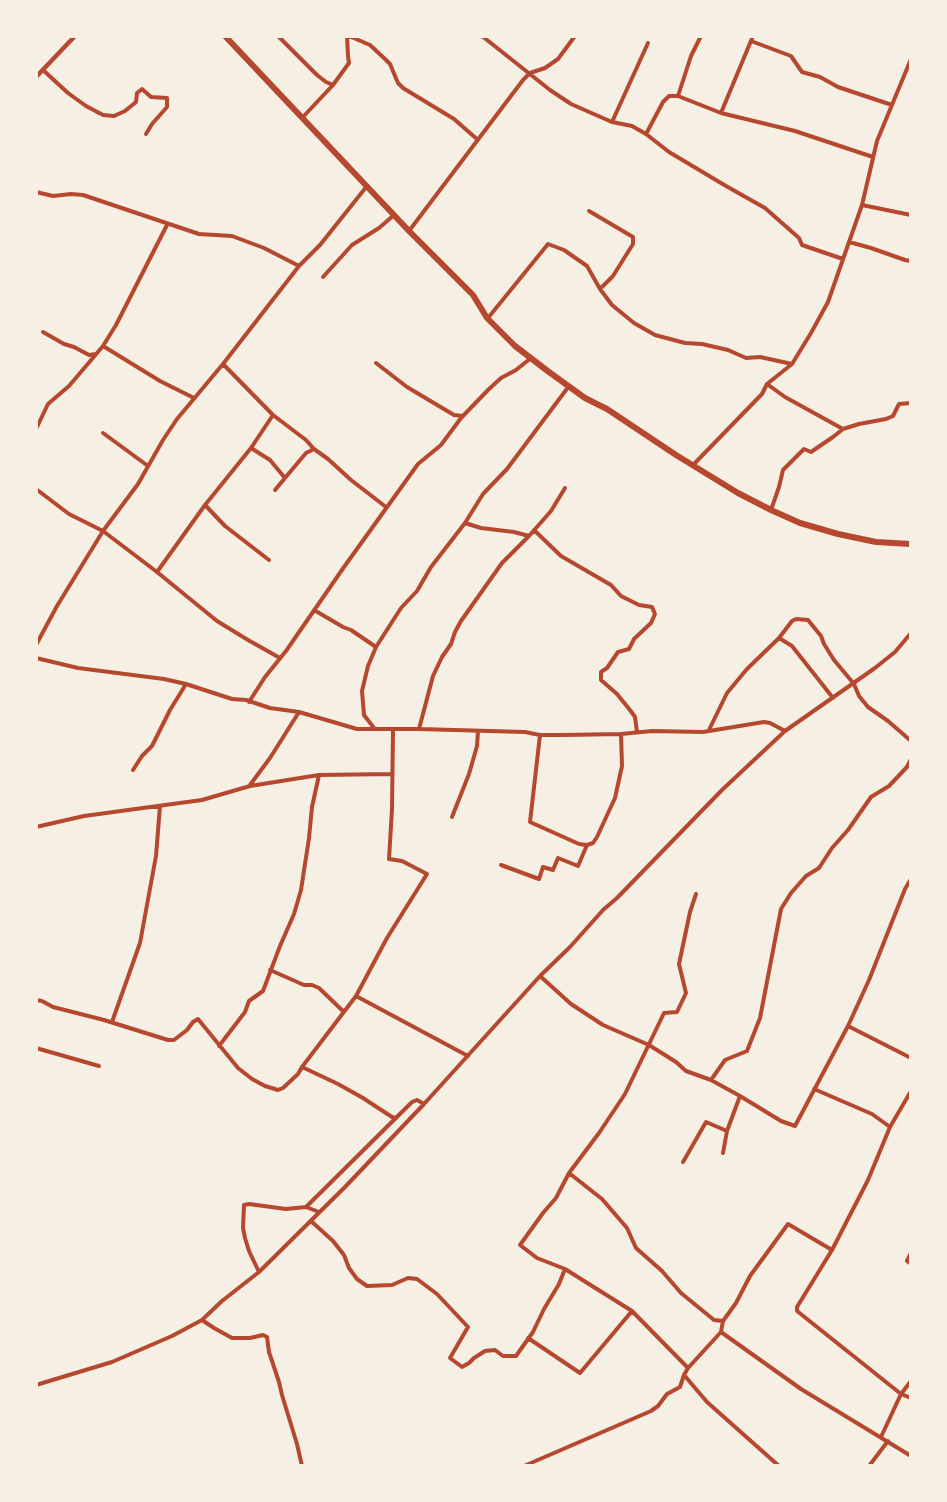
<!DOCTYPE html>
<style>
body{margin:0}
#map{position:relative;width:947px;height:1502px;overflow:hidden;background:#f6efe4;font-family:"Public Sans",sans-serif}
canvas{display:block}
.frame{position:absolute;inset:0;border:38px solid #f6efe4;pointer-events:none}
</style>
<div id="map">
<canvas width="947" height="1502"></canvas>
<div class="frame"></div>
</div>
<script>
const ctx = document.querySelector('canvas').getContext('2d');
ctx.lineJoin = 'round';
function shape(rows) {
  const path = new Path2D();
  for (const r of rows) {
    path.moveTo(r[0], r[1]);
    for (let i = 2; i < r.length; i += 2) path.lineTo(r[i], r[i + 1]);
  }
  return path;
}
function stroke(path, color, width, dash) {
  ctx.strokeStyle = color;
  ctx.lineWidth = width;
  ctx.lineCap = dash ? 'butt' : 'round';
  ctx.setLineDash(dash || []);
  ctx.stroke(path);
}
stroke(shape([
 [278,36,317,75,326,82,333,85],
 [349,36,370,45,385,59,390,64,398,83,403,88,454,119,478,140],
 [482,36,550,90,571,104,612,122,632,126,646,134,669,152,726,186,765,208,799,238,802,245,843,259],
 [751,41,791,56,802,72,820,77,838,87,892,105],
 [43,70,68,93,86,106,103,115,114,116,125,111,136,102,137,93,142,89,151,97,167,98,167,107,152,124,146,134],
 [678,96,691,56,701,36],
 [721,113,753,36],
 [302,118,333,85,349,63,348,56,347,36],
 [612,122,648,43],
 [646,134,663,102,669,96,678,96,721,113,795,131,873,157],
 [36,192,53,196,71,194,83,195,199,234,232,236,264,248,299,266],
 [862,205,911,215],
 [589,211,633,237,633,244,613,276,600,289],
 [409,231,523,80,530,73,545,68,558,59,575,36],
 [849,242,871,248,905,260,911,261],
 [323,277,352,245,379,228,394,215],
 [488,318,548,244,564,250,587,266,600,289,612,305,634,323,655,335,685,343,702,344,728,350,746,358,760,357,792,364],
 [43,332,64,344,74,347,89,355,96,354],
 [103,346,160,381,194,398],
 [376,363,407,387,454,415,463,416],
 [223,364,273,415,306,440,314,449,328,459,351,480,386,507],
 [767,384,785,397,843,429],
 [36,429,48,404,69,386,103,346,116,325,167,225],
 [103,433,148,466],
 [251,448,270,460,285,478,306,453,314,449],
 [693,465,762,394,767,384,792,364,811,333,828,302,862,205,877,141,911,59],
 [36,489,69,514,103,531,157,572,217,621,248,640,280,658],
 [275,490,285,478],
 [205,505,225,526,269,560],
 [771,510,779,487,783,470,804,449,811,452,833,437,843,429,859,424,886,419,893,416,899,404,911,403],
 [465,523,481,528,514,532,529,536],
 [534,530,561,556,611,585,621,596,639,605,652,607,655,614,651,623,634,639,629,649,618,652,607,668,601,672,601,680,617,694,630,710,635,717,637,732],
 [157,572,205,505,251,448,273,415],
 [314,610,343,627,351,630,376,647],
 [779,638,792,621,796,619,808,620,821,636,824,644,834,660,854,684,859,696,868,707,888,721,911,741],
 [36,645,57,606,103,531,138,484,163,440,177,419,223,364,299,266,320,245,367,186],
 [36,658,78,668,164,679,186,684,232,699,246,700,270,708,299,712,357,729,419,729,525,732,540,735,563,735,621,734,652,731,703,732,764,722,770,723,785,731],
 [249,702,265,677,286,651,344,567,418,464,441,445,461,418,488,390,501,378,516,370,531,358],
 [374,728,364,715,362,691,368,666,376,647,401,608,417,591,431,567,465,523,483,494,507,469,569,386],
 [419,729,433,676,442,657,451,644,455,632,461,621,502,563,529,536,551,511,565,488],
 [709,730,727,693,747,669,779,638,792,646,833,698],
 [540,735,530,822,579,844,587,845,593,843,597,837,615,798,622,766,621,734],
 [133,770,142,756,152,746,170,710,186,684],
 [250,785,270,758,299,712],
 [452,817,469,774,477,746,478,731],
 [36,827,84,816,202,800,250,786,319,775,392,774],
 [501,865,539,879,543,867,553,870,558,858,578,866,587,845],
 [270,970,304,985,312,985,319,988,344,1012],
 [540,976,571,1004,603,1025,649,1045,676,1062,686,1071,711,1080,740,1096,781,1121,795,1126,848,1026,869,980,905,889,911,879],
 [356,996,468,1056],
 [36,1000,42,1001,53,1007,104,1020,168,1040,174,1040,187,1030,193,1022,198,1019,238,1068,252,1079,265,1086,278,1090,283,1088,298,1074,302,1067,356,996,387,938,427,874,402,861,389,859,392,809,393,729],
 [112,1022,140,943,156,856,160,806],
 [848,1026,911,1058],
 [219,1046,245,1012,249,1001,263,991,280,946,294,914,301,890,309,838,312,807,319,775],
 [36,1048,99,1066],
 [302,1067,338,1084,363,1098,392,1117,396,1118],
 [711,1080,725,1060,747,1051,760,1018,781,909,791,893,806,876,819,868,832,848,848,830,871,797,889,786,907,767,911,759],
 [814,1089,872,1114,890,1127,911,1091],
 [723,1153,727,1131,740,1096],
 [683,1162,706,1122,727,1131],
 [569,1173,602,1199,627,1228,636,1248,662,1271,681,1293,714,1320,723,1321],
 [306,1207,412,1102,417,1100,424,1104],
 [311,1221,333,1241,344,1255,349,1268,357,1279,367,1286,392,1285,408,1278,417,1279,437,1294,468,1327,450,1358,462,1367,469,1363,474,1358,485,1351,495,1350,503,1356,516,1356,533,1332,544,1309,559,1284,565,1269,537,1258,520,1245,543,1213,556,1198,569,1173,599,1133,625,1094,664,1013,677,1012,686,993,679,964,690,912,696,894],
 [832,1250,868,1180,890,1127],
 [911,1253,907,1261,911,1264],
 [565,1269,632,1311,688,1368],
 [259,1272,249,1251,245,1238,243,1228,244,1205,249,1204,286,1209,306,1207,319,1212],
 [202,1320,214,1328,232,1338,250,1338,263,1335,267,1337,269,1352,279,1382,282,1395,297,1444,302,1466],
 [721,1332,801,1389,911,1456],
 [528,1338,580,1373,632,1311],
 [36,1385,112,1362,172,1336,202,1320,222,1301,259,1272,345,1187,424,1104,540,976,570,947,603,910,617,898,722,790,785,731,875,668,895,652,911,633],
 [881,1437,901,1394,911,1381],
 [524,1466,651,1411,658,1406,667,1394,680,1387,684,1375],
 [779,1466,707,1402,684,1375,688,1368,721,1332,723,1321,736,1303,750,1276,788,1224,832,1250,797,1307,797,1311,901,1394,911,1398],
 [869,1466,888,1441]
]), '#b5482f', 4);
stroke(shape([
 [36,77,75,36]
]), '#b5482f', 4.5);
stroke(shape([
 [225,36,409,231,473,295,487,318,515,346,549,372,585,398,607,409,676,455,738,493,771,510,800,523,838,534,876,542,911,544]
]), '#b5482f', 6);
</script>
